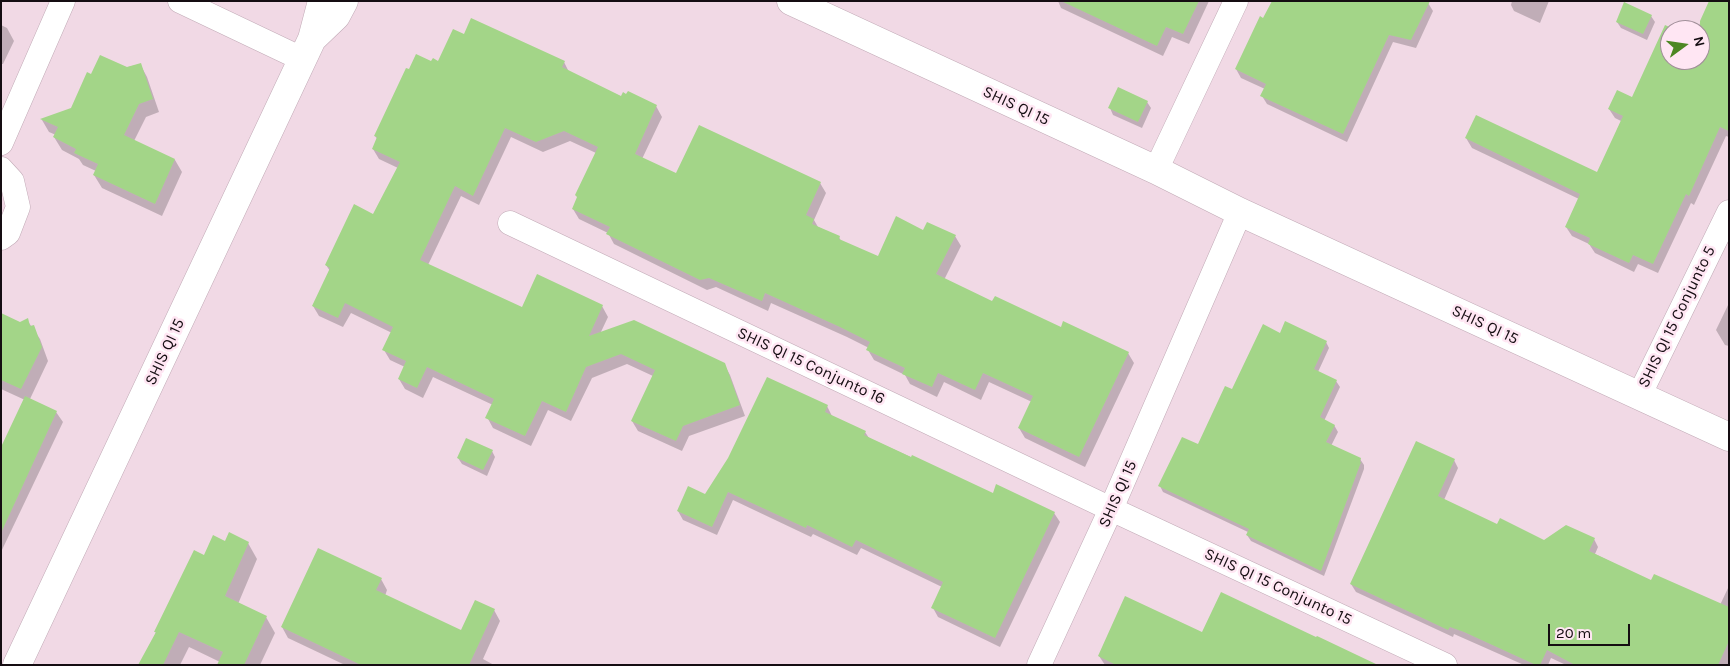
<!DOCTYPE html>
<style>
body{margin:0}
#map{position:relative;width:1730px;height:666px;overflow:hidden;background:#f1d9e5;font-family:Karla,sans-serif}
canvas{display:block}
.frame{position:absolute;inset:0;border:2px solid #150d12;pointer-events:none}
.north{position:absolute;left:1660px;top:20px;width:50px;height:50px;box-sizing:border-box;background:#ffe6f3;border:1px solid #a18f99;border-radius:50%;rotate:76deg;font-size:14px;font-weight:700;line-height:20px;text-align:center;color:#150d12}
.north::after{content:'';display:block;margin:auto;width:18px;height:22px;background:#4d8723;clip-path:polygon(50% 0,100% 100%,50% 72%,0 100%)}
.scale{position:absolute;left:1548px;top:624px;width:82px;height:22px;box-sizing:border-box;border:2px solid #150d12;border-top:0;padding-left:6px;font-size:15px;line-height:18px;white-space:nowrap;color:#150d12;-webkit-text-stroke:4px #ffe6f3;paint-order:stroke}
</style>
<div id="map">
<canvas width="1730" height="666"></canvas>
<div class="frame"></div>
<div class="north">N</div>
<div class="scale">20 m</div>
</div>
<script>
const ctx = document.querySelector('canvas').getContext('2d');
ctx.lineJoin = 'round';
function paint(path, color) {
  ctx.fillStyle = color;
  ctx.fill(path, 'evenodd');
}
function shape(rows) {
  const path = new Path2D();
  for (const r of rows) {
    path.moveTo(r[0], r[1]);
    for (let i = 2; i < r.length; i += 2) path.lineTo(r[i], r[i + 1]);
  }
  return path;
}
function stroke(path, color, width, dash) {
  ctx.strokeStyle = color;
  ctx.lineWidth = width;
  ctx.lineCap = dash ? 'butt' : 'round';
  ctx.setLineDash(dash || []);
  ctx.stroke(path);
}
function write(font, color, halo, rows, align = 'center') {
  ctx.font = font + ' Karla,sans-serif';
  ctx.lineWidth = 5;
  ctx.setLineDash([]);
  ctx.textBaseline = 'middle';
  ctx.strokeStyle = halo;
  ctx.fillStyle = color;
  for (const [text, x, y, turn = 0] of rows) {
    ctx.save();
    ctx.translate(x, y);
    ctx.rotate((+turn || 0) * Math.PI / 180);
    ctx.textAlign = isNaN(turn) ? turn : align;
    if (halo) ctx.strokeText(text, 0, 0);
    ctx.fillText(text, 0, 0);
    ctx.restore();
  }
}
paint(shape([
 [1058,1,1209,1,1189,44,1172,37,1163,56,1061,8],
 [1512,1,1549,1,1540,23,1514,11,1511,5],
 [1710,1,1729,1,1729,137,1726,136,1694,205,1691,203,1658,273,1638,264,1634,272,1595,253,1589,244,1572,236,1566,227,1579,199,1472,148,1466,138,1598,174,1621,121,1615,118,1609,109,1633,99,1666,27,1673,30,1670,30,1670,60,1700,60,1700,30,1697,30],
 [1428,3,1433,11,1416,48,1393,42,1347,142,1267,104,1262,96,1265,89,1241,78,1236,69,1264,20],
 [1651,16,1655,22,1647,40,1621,28,1617,22],
 [1,25,7,28,14,41,3,64,1,64],
 [464,36,564,62,569,72,622,97,656,106,662,117,642,159,677,175,820,183,826,193,814,220,818,227,839,237,841,241,878,258,924,231,955,236,961,246,944,280,993,303,1128,353,1134,363,1085,467,1025,438,1019,428,1032,402,989,382,981,400,944,382,937,397,910,384,905,375,874,360,868,350,869,348,847,337,771,303,768,311,716,287,707,290,614,244,608,233,579,219,573,209,596,153,570,141,543,152,511,137,479,205,461,196,428,265,523,309,602,306,608,317,600,334,724,364,730,375,745,416,689,436,682,451,638,431,632,421,653,376,627,364,592,378,571,421,548,410,531,446,493,428,487,417,493,405,433,377,423,398,405,389,399,379,405,367,390,360,384,350,392,333,351,313,343,327,319,316,313,306,330,271,326,265,374,216,398,168,379,159,373,149,378,140,375,136,410,71,432,63,439,62],
 [140,64,147,77,159,112,146,117,134,141,175,160,182,172,162,216,102,188,94,175,96,171,83,165,79,159,62,150,54,137,56,135,49,132,42,120,72,109,92,76],
 [1147,102,1151,108,1142,128,1113,115,1110,108],
 [1729,303,1729,346,1725,345,1716,330],
 [1,314,20,323,27,320,40,339,48,361,30,399,56,412,63,422,1,552,1,450,25,400,1,389],
 [1281,335,1326,342,1329,348,1318,372,1336,381,1340,387,1324,421,1334,425,1338,432,1331,446,1360,459,1364,465,1364,469,1324,576,1251,541,1247,535,1248,532,1163,492,1160,486,1198,446,1232,391],
 [827,406,832,416,865,432,869,438,994,495,1054,513,1060,522,1000,647,938,617,933,608,942,587,861,548,857,555,813,534,811,537,733,500,717,535,683,520,678,511,706,496],
 [492,451,495,457,487,476,462,464,458,458],
 [1454,460,1458,468,1444,500,1497,526,1544,542,1594,539,1598,547,1595,554,1652,582,1720,605,1729,586,1729,665,1566,665,1551,658,1548,665,1524,665,1454,634,1453,637,1356,592,1351,584],
 [226,542,248,543,257,559,238,604,266,617,275,633,260,665,218,665,220,662,189,647,180,665,139,665,156,633,155,632,204,556],
 [381,579,387,590,385,596,461,632,494,610,500,621,483,659,494,665,345,665,288,638,282,627],
 [1202,634,1365,665,1105,665,1099,656]
]), '#0003');
paint(shape([
 [1061,1,1199,1,1183,34,1166,27,1157,46],
 [1272,1,1430,1,1411,40,1389,35,1343,134,1260,96,1266,84,1235,69,1260,16,1263,18],
 [1709,1,1729,1,1729,131,1720,127,1689,196,1686,194,1653,264,1633,255,1629,263,1588,244,1590,238,1565,227,1580,194,1465,138,1476,115,1597,172,1623,116,1608,109,1617,90,1632,97,1665,25,1676,30,1670,30,1670,60,1700,60,1700,21],
 [1624,2,1652,15,1643,34,1616,22],
 [471,18,565,61,562,67,621,96,623,92,626,94,628,91,657,105,635,154,676,173,699,125,821,182,806,215,814,219,812,224,840,236,839,239,878,256,896,216,923,230,927,222,956,235,936,274,992,301,995,296,1061,327,1063,321,1129,352,1079,457,1018,428,1033,396,983,373,975,390,938,373,932,387,902,374,905,368,866,350,870,342,840,327,765,293,762,301,709,278,700,280,606,234,610,227,572,209,577,197,575,195,598,147,564,131,536,142,505,128,473,196,455,186,420,260,522,307,537,274,603,305,589,336,634,320,725,363,740,405,683,426,676,441,631,421,655,370,621,354,586,367,566,412,542,401,525,436,485,418,494,399,427,367,417,388,398,379,406,361,382,350,393,327,345,303,338,318,312,306,330,268,325,265,354,204,373,214,400,162,372,149,377,137,374,136,406,68,409,69,416,54,431,61,433,58,438,61,453,29,464,34],
 [100,55,127,67,141,63,153,99,139,104,124,135,175,159,155,204,93,175,98,164,74,153,76,149,53,137,58,127,40,119,71,108,87,72,91,74],
 [1118,87,1148,101,1138,122,1108,108],
 [1,313,20,322,28,318,30,326,34,325,42,347,21,389,1,380],
 [1285,321,1327,341,1314,369,1337,380,1320,417,1335,425,1326,442,1361,458,1360,462,1361,462,1321,571,1246,535,1249,529,1158,486,1182,437,1198,444,1225,386,1232,389,1263,324,1280,333],
 [767,377,828,405,825,412,866,431,864,435,911,457,912,455,993,493,996,484,1055,512,995,638,931,608,943,582,856,540,852,547,807,525,806,528,728,492,712,527,677,511,688,486,705,494,728,458],
 [25,396,57,411,1,533,1,447],
 [466,438,493,450,483,470,457,458],
 [1416,441,1455,459,1438,496,1497,524,1500,518,1544,540,1566,525,1595,538,1589,551,1651,580,1654,574,1729,607,1729,641,1718,665,1575,665,1547,650,1540,665,1536,665,1464,632,1450,627,1448,630,1350,584],
 [229,532,249,542,225,596,267,616,244,665,217,665,223,652,179,632,163,665,138,665,156,632,154,632,194,550,204,555,213,535,225,541],
 [318,548,382,578,376,590,461,630,475,600,495,609,469,665,361,665,281,627],
 [1221,592,1316,637,1317,636,1378,665,1116,665,1098,656,1125,596,1202,632]
]), '#a3d588');
const minor = shape([
 [180,1,302,59],
 [1,143,63,1],
 [1,169,12,181,18,207,8,233,1,238],
 [1156,170,1236,1],
 [510,223,1111,509,1445,665],
 [1639,396,1729,212],
 [1039,665,1111,509,1240,212]
]);
const tertiary = shape([
 [791,1,1156,170,1240,212,1729,437],
 [312,39,336,16,344,1],
 [17,665,312,39,322,1]
]);
stroke(minor, '#c1aab6', 25);
stroke(tertiary, '#c1aab6', 29);
stroke(minor, '#fff', 24);
stroke(tertiary, '#fff', 28);
write('16px', '#150d12', '#ffe6f3', [
 ["SHIS QI 15",1016,106,25],
 ["SHIS QI 15 Conjunto 5",1677,317,-64],
 ["SHIS QI 15",1485,325,25],
 ["SHIS QI 15",165,352,-65],
 ["SHIS QI 15 Conjunto 16",811,366,25],
 ["SHIS QI 15",1118,494,-66],
 ["SHIS QI 15 Conjunto 15",1278,587,25]
]);
</script>
